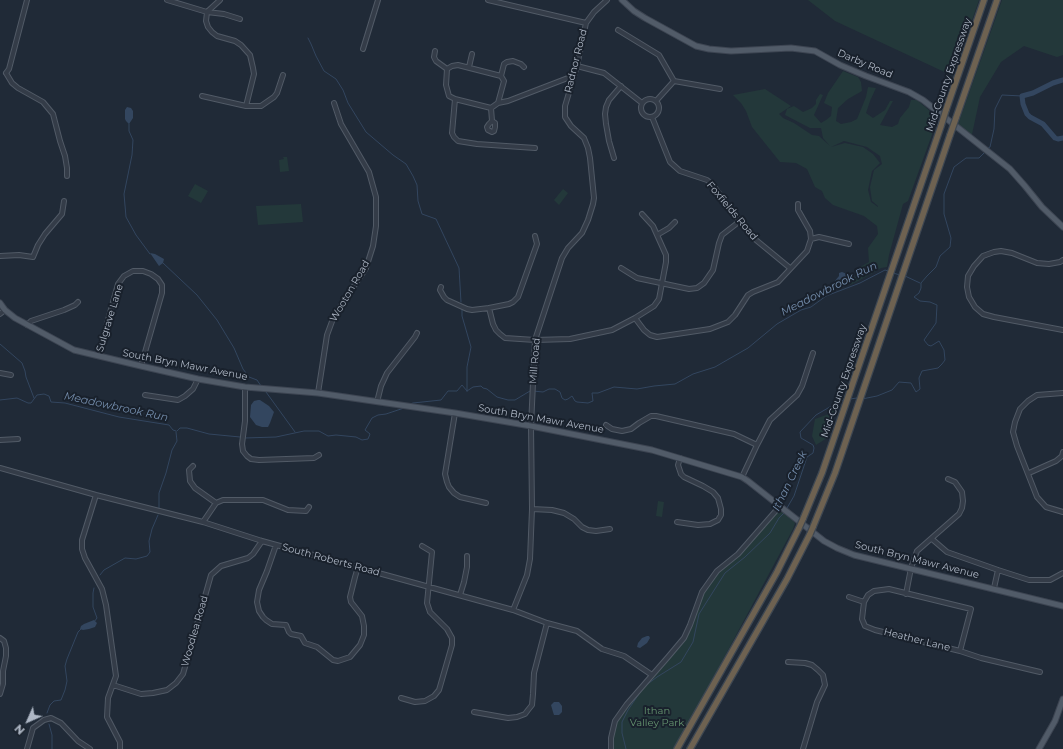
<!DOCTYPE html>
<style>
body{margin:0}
#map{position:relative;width:1063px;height:749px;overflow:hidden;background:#202a37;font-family:Montserrat,sans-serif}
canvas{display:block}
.north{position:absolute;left:8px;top:701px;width:40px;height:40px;-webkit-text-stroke:3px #19212c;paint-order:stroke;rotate:225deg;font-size:11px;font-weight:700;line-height:16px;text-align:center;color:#aeb7c5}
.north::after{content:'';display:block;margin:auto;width:14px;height:18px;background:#aeb7c5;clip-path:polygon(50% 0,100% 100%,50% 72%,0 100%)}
</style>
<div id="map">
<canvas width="1063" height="749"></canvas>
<div class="north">N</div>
</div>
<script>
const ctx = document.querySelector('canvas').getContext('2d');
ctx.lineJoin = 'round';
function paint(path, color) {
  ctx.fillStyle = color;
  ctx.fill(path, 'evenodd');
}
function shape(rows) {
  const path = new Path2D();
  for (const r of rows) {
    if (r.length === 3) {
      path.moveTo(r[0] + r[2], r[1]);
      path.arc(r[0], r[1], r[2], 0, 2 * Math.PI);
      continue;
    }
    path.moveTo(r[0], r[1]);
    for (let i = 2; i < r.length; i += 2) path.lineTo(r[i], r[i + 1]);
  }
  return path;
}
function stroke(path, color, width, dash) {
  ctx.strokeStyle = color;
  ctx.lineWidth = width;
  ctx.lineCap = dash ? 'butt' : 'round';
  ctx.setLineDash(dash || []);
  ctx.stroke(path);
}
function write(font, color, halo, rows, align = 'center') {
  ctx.font = font + ' Montserrat,sans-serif';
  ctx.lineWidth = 4;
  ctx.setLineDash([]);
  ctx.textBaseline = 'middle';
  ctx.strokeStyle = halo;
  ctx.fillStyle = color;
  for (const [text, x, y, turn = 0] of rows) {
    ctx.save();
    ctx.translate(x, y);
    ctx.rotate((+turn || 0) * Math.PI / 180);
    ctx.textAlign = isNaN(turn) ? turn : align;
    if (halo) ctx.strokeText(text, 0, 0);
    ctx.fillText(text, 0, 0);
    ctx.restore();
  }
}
paint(shape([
 [808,0,979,0,953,76,835,21],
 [1002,0,1063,0,1063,55,1057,57,1024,46,1001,62,980,97,971,139,957,127],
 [843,71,858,77,861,82,862,91,848,99,838,108,836,121,841,124,851,122,857,119,866,97,868,87,876,88,870,101,866,113,873,118,885,110,890,101,893,101,880,125,892,127,898,124,900,118,909,107,911,100,917,100,938,118,908,201,903,204,889,255,887,267,881,268,860,280,850,285,850,281,857,276,855,270,869,262,868,248,878,234,877,226,864,216,833,205,825,198,822,191,815,187,807,169,796,163,780,162,752,127,746,111,741,103,733,95,765,89,791,106,779,114,783,118,794,123,812,135,819,136,830,146,823,138,821,128,810,128,785,115,787,109,794,106,803,112,812,108,816,104,816,100,820,94,823,95,814,115,821,123,826,120,831,116,832,107,824,103,828,93],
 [844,141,867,147,880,156,882,164,874,170,870,187,872,201,878,206,878,207,871,202,868,190,872,171,880,163,873,154,863,147,845,143,831,147],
 [283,157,287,157,289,171,280,172,279,160,284,159],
 [195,184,208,191,201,203,188,196],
 [563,189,568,193,559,205,554,200],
 [301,204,303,222,258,225,256,206],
 [840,405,836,411,827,438,816,445,812,436,815,419,829,414,834,407],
 [658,501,664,502,662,517,656,516],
 [780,510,791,518,795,523,793,529,675,749,611,749,615,721,684,638,702,592,710,579,738,554]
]), '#23383a');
paint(shape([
 [127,107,131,108,133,111,133,118,129,124,126,121,125,119,125,110],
 [150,253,155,254,164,259,163,263,159,266],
 [842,272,847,274,848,278,842,286,836,286,835,285,834,282,839,276,839,273],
 [258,400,260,400,269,406,274,412,270,423,268,427,262,427,256,425,250,417,251,405,254,401],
 [94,620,97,623,95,627,89,629,83,630,80,629,81,626,84,624],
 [647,636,649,636,650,638,647,643,640,648,637,647,638,643,642,638],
 [554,702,559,702,562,706,562,712,559,715,554,715,553,712,551,705]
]), '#33465f');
stroke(shape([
 [308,38,311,44,316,56,324,71,336,79,343,90,348,103,366,132,393,155,406,164,413,176,417,185,418,201,422,214,436,219,459,268,461,302],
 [129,124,129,131,133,140,132,155,124,194,126,217,136,235,150,254],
 [987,149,990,147,994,129,995,109,1002,95,1022,96],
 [163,263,197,295,217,320,234,348,243,369,249,377,257,380,261,386],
 [893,273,900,275],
 [905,276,920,283],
 [462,310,462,316,471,347,467,367,467,391],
 [0,344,22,363,25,371,26,377,34,398],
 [467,391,473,387,481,386,483,388,487,389,497,397,508,400,515,400,530,391],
 [533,391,543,392,549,389,555,389,560,392,562,398,565,400,568,399,572,396,575,401,577,402,588,403,593,401,592,393,598,393,614,387,637,389,654,386,675,384,693,374,715,367,734,356,748,348,777,324,801,310,811,307,826,296,860,283,885,270,888,271],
 [266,392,295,432],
 [850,399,857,398],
 [862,399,877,396,892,390,899,382,911,383,916,392,920,389,919,378,922,371,938,368,942,364,945,360,944,350,939,341,931,346,928,345,924,340,936,323,937,305,930,302,920,301,914,297,919,293,921,288,921,283,927,276,936,267,940,256,950,247,951,238,944,214,944,194,954,167,966,158,979,158,985,152],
 [0,400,17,398,28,403,31,403,37,395,44,394,49,396,51,402,65,403,119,417,169,425,173,430,176,431],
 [410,404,413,403,441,400,448,391,457,391,462,385,467,391],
 [177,431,180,428,187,428,209,434,240,437],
 [245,438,276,437,304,431,319,431,328,436,336,435,356,437,362,440,368,439,370,434,365,430,372,418,378,415,386,414,404,408],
 [787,508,794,496,807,457,813,453,814,448,813,445,801,438,800,432,816,415,840,401,845,400],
 [159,509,159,493,166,473,172,450,177,441,176,432],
 [100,575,104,570,125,558,136,559,147,556,150,552,149,541,152,529,158,515],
 [94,588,93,593,93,607,97,618,94,622],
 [645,686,657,677,681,662,693,642,699,614,725,573,745,557,770,533,779,518,784,513],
 [47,713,50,705,54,701,61,700,65,690,67,681,65,666,67,659,78,632,81,629],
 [49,724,52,735,52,749],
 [626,749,622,733,622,722,628,710,643,688]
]), '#33465f', 1);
stroke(shape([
 [1063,80,1053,83,1033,93,1022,96,1023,104,1027,114,1030,117,1043,124,1055,138,1058,139,1063,138]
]), '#33465f', 5);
const minor = shape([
 [167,0,207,12,224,14,240,19],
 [488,0,586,23],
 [207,12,206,21,208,27,212,32,217,36,235,41,241,45,250,55,253,68,254,74,246,106],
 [207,12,220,0],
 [618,30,659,55,674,81],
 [363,49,378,0],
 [435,51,434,57,436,61,447,69],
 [458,65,501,76,504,81,498,103,491,108,455,99,449,96,446,85,447,69,452,66,458,65],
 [577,66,604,73,642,103],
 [469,67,472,54],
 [6,73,12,83,18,88,43,102,53,114,60,141,65,156,67,168,67,176],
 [6,73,9,69,27,0],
 [501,76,504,64,507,62,513,61,521,64,524,67],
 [202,96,246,106,261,106,274,97,277,93,283,75],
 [650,108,9],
 [455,99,452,133,454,137,458,141,477,144,535,148],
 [656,101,674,81,720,89],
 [498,103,508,101,573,76],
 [491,108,492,121,489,124,487,127,488,130,492,132,494,131,495,127,495,123,492,121],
 [652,117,670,162,680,171,707,180,712,184,740,221,756,240,790,268],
 [614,158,609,141,606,124,605,114,606,107,609,100,621,86],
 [657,235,669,228,675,222],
 [811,239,819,237,849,244],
 [0,256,19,255,33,257,38,245,45,234,62,214,64,201],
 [1063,260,1060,262,1049,264,1037,263,1012,253,1001,251,994,252,983,256,974,266,968,276,967,287,969,297,975,307,983,314,994,317,1063,330],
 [621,268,637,278,689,289,697,288,704,283,713,270,719,243,722,235,740,221],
 [441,287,440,290,444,297,447,300,467,309,472,310,489,308,509,304,513,302,518,297,537,244,535,236],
 [489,308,493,324,496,330,500,334,505,338,535,340,570,339,612,330,635,318,654,306,659,299,666,262,666,255,653,226,642,214],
 [0,314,5,310],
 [635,318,644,330,650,335,657,337,710,329,728,322,735,315,748,295,753,292,778,282,807,251,811,239,810,231,798,210,798,204],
 [27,325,31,321,64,310,75,305,78,302],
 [98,356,118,284,124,276,133,271,143,271,151,274,158,279,162,285,162,293,141,366],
 [0,373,11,375],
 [245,387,245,421,242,444,243,451,247,456,251,459,259,460,314,458,319,455],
 [318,393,327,335,334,316,366,268,373,246,376,226,376,197,369,172,341,124,334,103],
 [1063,393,1037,395,1028,401,1020,409,1015,422,1013,432,1017,446,1037,497,1046,507,1063,512],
 [145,395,178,400,185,396,193,389,198,379],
 [377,402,381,386,387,373,415,337,417,333],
 [455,413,445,474,447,482,449,487,454,493,460,497,486,503],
 [606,425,612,429,622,431,631,429,639,423,651,416,656,416,734,434,757,445],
 [0,440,18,439],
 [193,466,189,470,190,481,195,488,216,503],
 [0,468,96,495,203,522,262,541,513,610,547,623,577,631,602,649,624,656,652,675],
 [1029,473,1056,461,1062,456,1063,452],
 [742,477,757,445,770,420,797,395,802,386,813,353],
 [96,495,82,540,82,549,85,558,102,589,106,605,116,676,108,698,107,717,120,742,120,749],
 [532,509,552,510,564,513,574,519,582,527,588,530,596,531,610,529],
 [203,522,216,503,223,500,263,500,288,510,306,511,309,507],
 [677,522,698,525,710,524,718,520,721,515,721,509,718,498,713,492,703,486,684,477,681,474,678,465,680,458],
 [932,539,947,552,998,570,1029,580,1050,580,1063,573],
 [276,545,267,571,259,590,257,602,259,611,263,617,266,620,272,624,286,625,289,632,291,634,301,636,305,643,317,647,333,660,338,661,350,657,360,645,364,635,364,626,362,616,351,602,350,597,355,577,358,567],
 [994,588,998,570],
 [906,594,911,568,917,551,959,514,962,508,963,501,962,492,955,482,948,479],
 [460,595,464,582,467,567,467,556],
 [849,597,864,602],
 [513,610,527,575,530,559,532,509,531,426,535,340,562,258,568,248,582,233,588,220,593,204,594,198,590,158,588,148,584,138,571,126,565,117,565,106,577,66,586,23,594,12,607,0],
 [0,638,4,641,6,648,6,656,3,671,3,684,0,694],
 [960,651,971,609,889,589,874,591,868,595,864,602,862,619,865,626,875,630,960,651,981,658,1040,672],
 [788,662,805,663,812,665,818,670,823,675,825,685,817,702,803,749],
 [113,685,141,694,153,693,167,690,176,683,183,674,211,575,221,566,248,558,253,554,262,541],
 [401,698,415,702,425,701,434,696,439,690,452,645,452,638,447,629,430,612,427,603,432,552,422,546],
 [474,712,508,718,517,717,525,714,528,710,532,705,533,694,534,673,547,623],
 [27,749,33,728,44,720,51,718,61,723,78,741,90,749],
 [611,749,611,738,615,721,627,704,668,657,684,638,690,625,702,592,717,571,738,554,780,506]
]);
const major = shape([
 [622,0,634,11,645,18,696,46,709,49,731,51,791,48,815,51,840,65,866,76,909,92,923,100,1010,169,1025,186,1042,207,1063,227],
 [0,303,5,310,15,318,74,350,141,366,198,379,245,387,318,393,455,413,531,426,652,450,742,477,748,481,824,541,837,548,854,555,1063,606],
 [1039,749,1055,721,1063,699]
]);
const highway = shape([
 [946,110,984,0],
 [956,118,997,0],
 [803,519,822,473,941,126],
 [813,527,835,473,950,135],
 [677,749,777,572,799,528],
 [690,749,787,579,810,534]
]);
stroke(minor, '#515a66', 6);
stroke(major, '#3d4552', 7);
stroke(highway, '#3e4752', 8);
stroke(minor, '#343c48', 4);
stroke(major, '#515b68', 5);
stroke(highway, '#6e6251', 5.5);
const highwayBridge = shape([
 [941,126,946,110],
 [950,135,956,118],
 [799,528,803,519],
 [810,534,813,527]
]);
stroke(highwayBridge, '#3e4752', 8, []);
stroke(highwayBridge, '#6e6251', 5.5);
write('10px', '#aeb7c5', '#19212c', [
 ["Radnor Road",576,61,-76],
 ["Darby Road",865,64,23],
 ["Mid-County Expressway",949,75,-71],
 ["Foxfields Road",732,211,50],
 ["Wooton Road",350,291,-60],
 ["Sulgrave Lane",110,318,-73],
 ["Mill Road",535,361,-85],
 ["South Bryn Mawr Avenue",185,365,11],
 ["Mid-County Expressway",844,381,-71],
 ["South Bryn Mawr Avenue",541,419,10],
 ["South Roberts Road",331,560,15],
 ["South Bryn Mawr Avenue",917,560,14],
 ["Woodlea Road",195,631,-74],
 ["Heather Lane",917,640,14]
]);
write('10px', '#669570', '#19212c', [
 ["Ithan",657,711],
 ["Valley Park",657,723]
]);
write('italic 11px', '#758ead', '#19212c', [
 ["Meadowbrook Run",829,289,-27],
 ["Meadowbrook Run",116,407,12],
 ["Ithan Creek",790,481,-64]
]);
</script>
